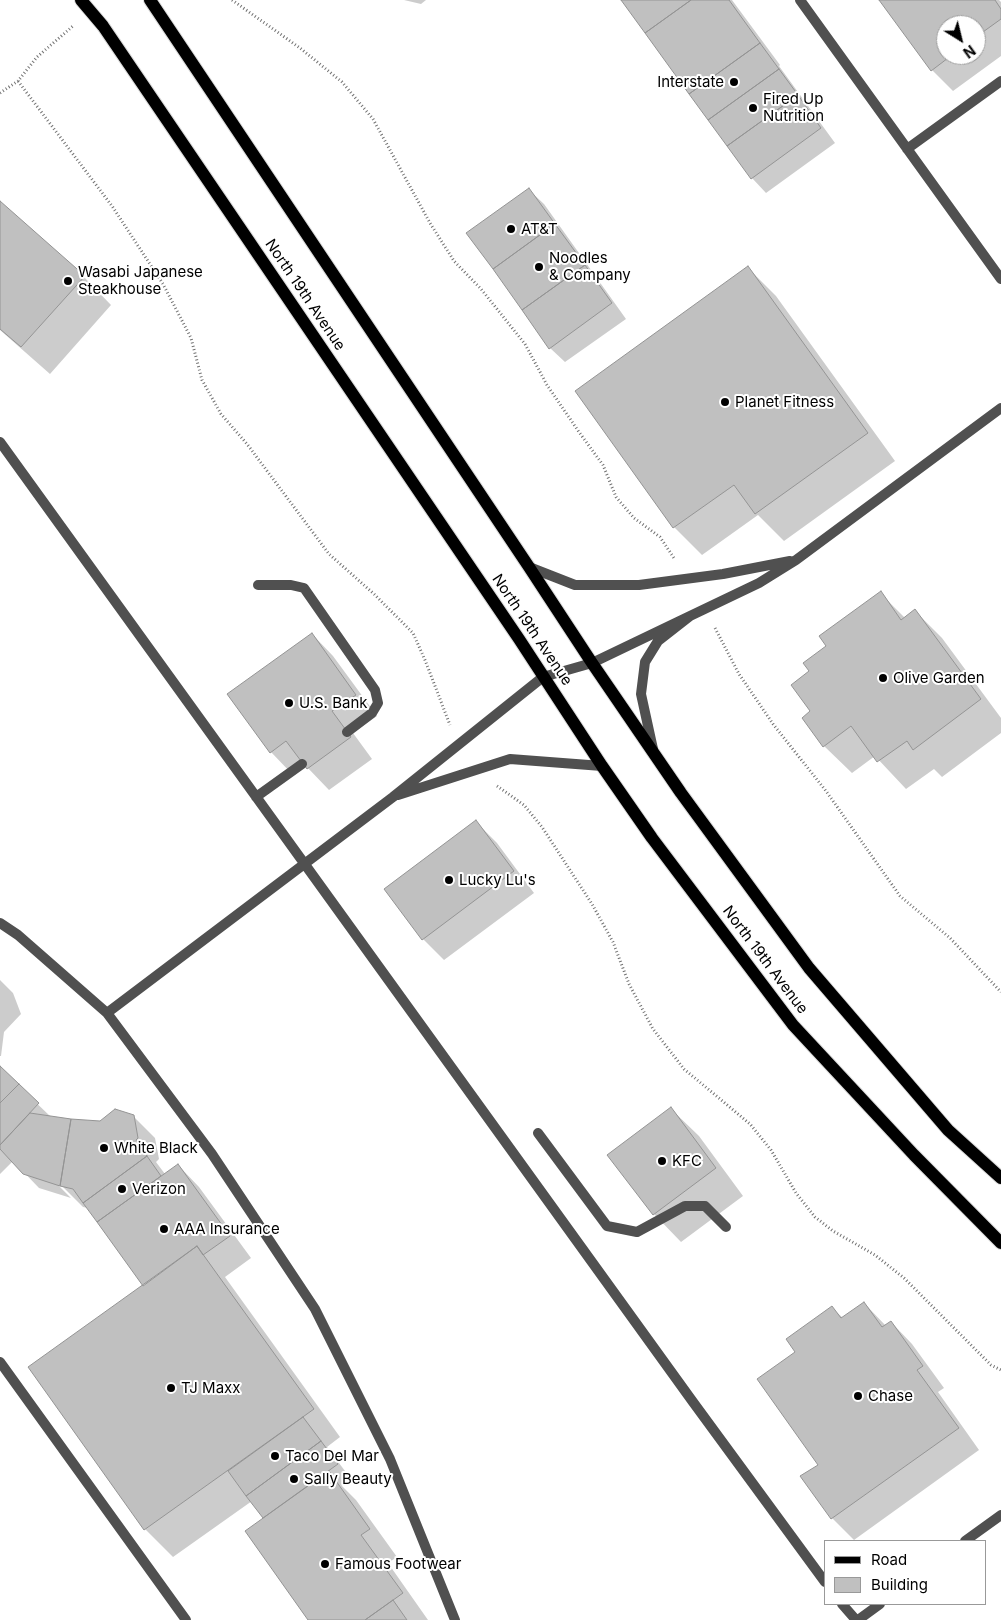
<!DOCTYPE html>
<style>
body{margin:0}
#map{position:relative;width:1001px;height:1620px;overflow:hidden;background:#fff;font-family:Inter,sans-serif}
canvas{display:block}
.legend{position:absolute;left:824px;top:1540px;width:162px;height:65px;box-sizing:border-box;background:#fff;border:1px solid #999;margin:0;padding:6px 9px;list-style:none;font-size:15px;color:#000}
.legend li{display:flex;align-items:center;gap:10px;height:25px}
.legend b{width:25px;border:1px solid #999}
.north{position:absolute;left:936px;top:15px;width:50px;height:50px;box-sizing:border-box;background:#fff;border:1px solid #999;border-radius:50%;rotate:144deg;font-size:14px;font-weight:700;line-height:20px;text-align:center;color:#000}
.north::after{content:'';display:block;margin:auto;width:18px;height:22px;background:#000;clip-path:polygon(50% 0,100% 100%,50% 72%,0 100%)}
</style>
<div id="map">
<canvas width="1001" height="1620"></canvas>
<ul class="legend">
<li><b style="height:6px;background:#000"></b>Road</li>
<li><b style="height:14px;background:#c0c0c0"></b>Building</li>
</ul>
<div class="north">N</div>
</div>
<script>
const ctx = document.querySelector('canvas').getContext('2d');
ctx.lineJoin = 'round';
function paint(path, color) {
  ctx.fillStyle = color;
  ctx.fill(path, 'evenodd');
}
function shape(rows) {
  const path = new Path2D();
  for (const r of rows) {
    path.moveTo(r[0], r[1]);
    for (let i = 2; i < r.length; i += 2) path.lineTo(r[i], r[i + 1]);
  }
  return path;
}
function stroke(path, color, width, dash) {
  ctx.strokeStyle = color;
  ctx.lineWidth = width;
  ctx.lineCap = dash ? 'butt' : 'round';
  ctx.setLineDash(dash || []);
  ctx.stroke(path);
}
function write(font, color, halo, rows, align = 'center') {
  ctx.font = font + ' Inter,sans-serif';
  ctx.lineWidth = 4;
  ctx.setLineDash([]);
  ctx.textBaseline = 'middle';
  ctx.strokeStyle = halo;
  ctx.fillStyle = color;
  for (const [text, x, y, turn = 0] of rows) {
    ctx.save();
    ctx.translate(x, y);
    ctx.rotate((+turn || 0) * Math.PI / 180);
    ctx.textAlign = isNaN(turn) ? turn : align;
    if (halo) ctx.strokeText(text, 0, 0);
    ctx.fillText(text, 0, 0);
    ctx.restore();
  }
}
paint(shape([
 [404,0,426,0,421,4],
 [622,0,732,0,780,65,779,66,835,143,766,193,752,178],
 [880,0,999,0,1001,2,1001,56,953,91,932,70],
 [946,25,976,25,976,55,946,55],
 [529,190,544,204,626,319,565,362,550,348],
 [0,203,84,277,111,305,50,374,0,330],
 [748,268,776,296,895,461,784,541,758,515,702,555,674,527],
 [880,593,905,618,915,611,942,638,1001,718,1001,733,942,777,934,769,906,789,875,756,852,773,824,746,812,711,811,671,828,646],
 [312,634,333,656,377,716,353,733,372,759,329,790,305,765,292,774,271,752,229,694],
 [476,822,497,843,534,893,444,960,423,939],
 [0,980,13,993,21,1014,4,1032,1,1056,0,1056],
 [0,1068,51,1117,100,1122,133,1116,155,1138,159,1159,156,1162,165,1174,178,1165,199,1187,251,1258,225,1277,340,1437,327,1447,351,1479,342,1486,356,1500,397,1557,388,1563,428,1620,310,1620,264,1518,252,1501,173,1557,145,1529,30,1368,145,1285,88,1208,83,1207,60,1184,57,1184,71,1198,39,1188,13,1161,0,1174],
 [671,1109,699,1136,743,1196,681,1242,654,1214],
 [864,1303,886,1326,891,1322,912,1344,944,1388,938,1392,979,1450,854,1540,832,1518,802,1477,819,1465,797,1352,832,1308,843,1318]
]), '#0003');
const building = shape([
 [621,0,691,0,645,33,621,0],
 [691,0,729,0,760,43,689,94,645,33,691,0],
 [879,0,995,0,1001,9,1001,19,976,37,976,25,946,25,946,55,952,55,931,71,879,0],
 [760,43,779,69,708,120,689,94,760,43],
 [779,69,798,95,727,146,708,120,779,69],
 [798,95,821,128,751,179,727,146,798,95],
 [529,188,555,224,493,269,466,233,529,188],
 [0,201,85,276,21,347,0,329,0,201],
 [555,224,585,265,522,310,493,269,555,224],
 [585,265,612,303,549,349,522,310,585,265],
 [748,266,868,433,755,514,734,485,673,528,575,391,748,266],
 [881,591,901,620,915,609,981,699,913,750,907,741,877,762,851,726,823,747,802,718,810,711,791,685,809,671,803,663,826,646,819,636,881,591],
 [312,633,356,695,332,711,351,737,307,769,286,741,270,753,227,694,312,633],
 [476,820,514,871,422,940,384,889,476,820],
 [0,1066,19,1084,0,1103,0,1066],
 [19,1084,39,1103,0,1145,0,1103,19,1084],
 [671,1107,716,1168,653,1215,607,1155,671,1107],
 [115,1109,134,1115,138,1138,136,1140,147,1156,83,1203,73,1189,60,1186,71,1119,100,1121,115,1109],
 [30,1113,71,1119,60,1186,23,1174,0,1149,0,1145,30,1113],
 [147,1156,161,1176,97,1222,83,1203,147,1156],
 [178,1164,230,1236,203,1255,197,1246,143,1286,97,1222,178,1164],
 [197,1246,314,1409,144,1530,28,1367,197,1246],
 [864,1302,882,1327,891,1321,923,1366,917,1370,959,1428,831,1519,800,1476,818,1465,757,1379,795,1352,786,1339,832,1306,841,1318,864,1302],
 [303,1417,321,1441,246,1496,228,1471,303,1417],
 [321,1441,338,1464,263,1518,246,1496,321,1441],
 [329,1471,370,1529,361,1535,403,1593,365,1620,308,1620,245,1531,329,1471],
 [393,1600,407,1620,365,1620,393,1600]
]);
paint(building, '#c0c0c0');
stroke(building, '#949494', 1);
const primary = shape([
 [81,0,103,26,519,639,602,766,652,838,793,1025,914,1155,1001,1243],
 [150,0,529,567,592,663,681,793,809,968,948,1130,1001,1178]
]);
stroke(primary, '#dbdbdb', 14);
stroke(shape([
 [232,0,300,48,342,82,373,119,430,223,454,261,481,289,525,344,547,385,579,432,603,465,616,497,634,518,660,537,674,558],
 [18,81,112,206,163,284,191,338,202,380,221,414,247,444,329,554,374,594,413,633,425,660,450,725],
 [0,93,18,81,37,57,73,26],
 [715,628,739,674,773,724,826,791,900,896,950,938,1001,992],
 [497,786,524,805,542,827,592,904,613,942,629,984,653,1029,684,1069,750,1124,771,1150,796,1193,815,1217,833,1231,875,1255,904,1278,991,1365,1001,1370]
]), '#727272', 3, [1, 2.5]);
stroke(shape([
 [800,0,1001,279],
 [907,149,1001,81],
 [0,442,693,1402,825,1582],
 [529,567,575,585,639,585,723,574,790,561],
 [258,585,291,585,304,588,375,690,378,703,372,713,347,732],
 [653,749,641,694,645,662,658,641,690,616,759,583,796,560,1001,408],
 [398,795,510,759,602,766],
 [256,797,302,764],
 [0,923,18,935,107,1013,212,1154,315,1309,390,1459,455,1620],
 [107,1013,393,797,543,677,592,663,690,616],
 [538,1133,607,1226,637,1232,685,1206,705,1206,726,1227],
 [0,1362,186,1620],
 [842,1604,856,1620]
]), '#505050', 10);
stroke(shape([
 [965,1541,1001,1515],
 [858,1620,880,1604]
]), '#505050', 10);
stroke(primary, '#000', 12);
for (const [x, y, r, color] of [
 [734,82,5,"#000"],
 [753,108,5,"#000"],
 [511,229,5,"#000"],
 [539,267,5,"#000"],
 [68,281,5,"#000"],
 [725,402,5,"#000"],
 [883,678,5,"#000"],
 [289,703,5,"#000"],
 [449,880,5,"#000"],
 [104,1148,5,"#000"],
 [662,1161,5,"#000"],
 [122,1189,5,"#000"],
 [164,1229,5,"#000"],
 [171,1388,5,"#000"],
 [858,1396,5,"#000"],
 [275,1456,5,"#000"],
 [294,1479,5,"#000"],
 [325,1564,5,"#000"]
]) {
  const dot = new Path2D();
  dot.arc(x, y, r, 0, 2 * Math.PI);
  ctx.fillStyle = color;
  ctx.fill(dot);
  stroke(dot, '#fff', 2);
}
write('15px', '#000', '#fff', [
 ["Interstate",724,82,"right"],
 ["Fired Up",763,99],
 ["Nutrition",763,116],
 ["AT&T",521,229],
 ["Noodles",549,258],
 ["& Company",549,275],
 ["Wasabi Japanese",78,272],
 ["Steakhouse",78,289],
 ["Planet Fitness",735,402],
 ["Olive Garden",893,678],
 ["U.S. Bank",299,703],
 ["Lucky Lu's",459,880],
 ["White Black",114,1148],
 ["KFC",672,1161],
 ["Verizon",132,1189],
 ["AAA Insurance",174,1229],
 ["TJ Maxx",181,1388],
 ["Chase",868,1396],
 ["Taco Del Mar",285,1456],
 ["Sally Beauty",304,1479],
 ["Famous Footwear",335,1564]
], 'left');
write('15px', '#000', '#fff', [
 ["North 19th Avenue",305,295,56],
 ["North 19th Avenue",532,630,56],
 ["North 19th Avenue",765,960,53]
]);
</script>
